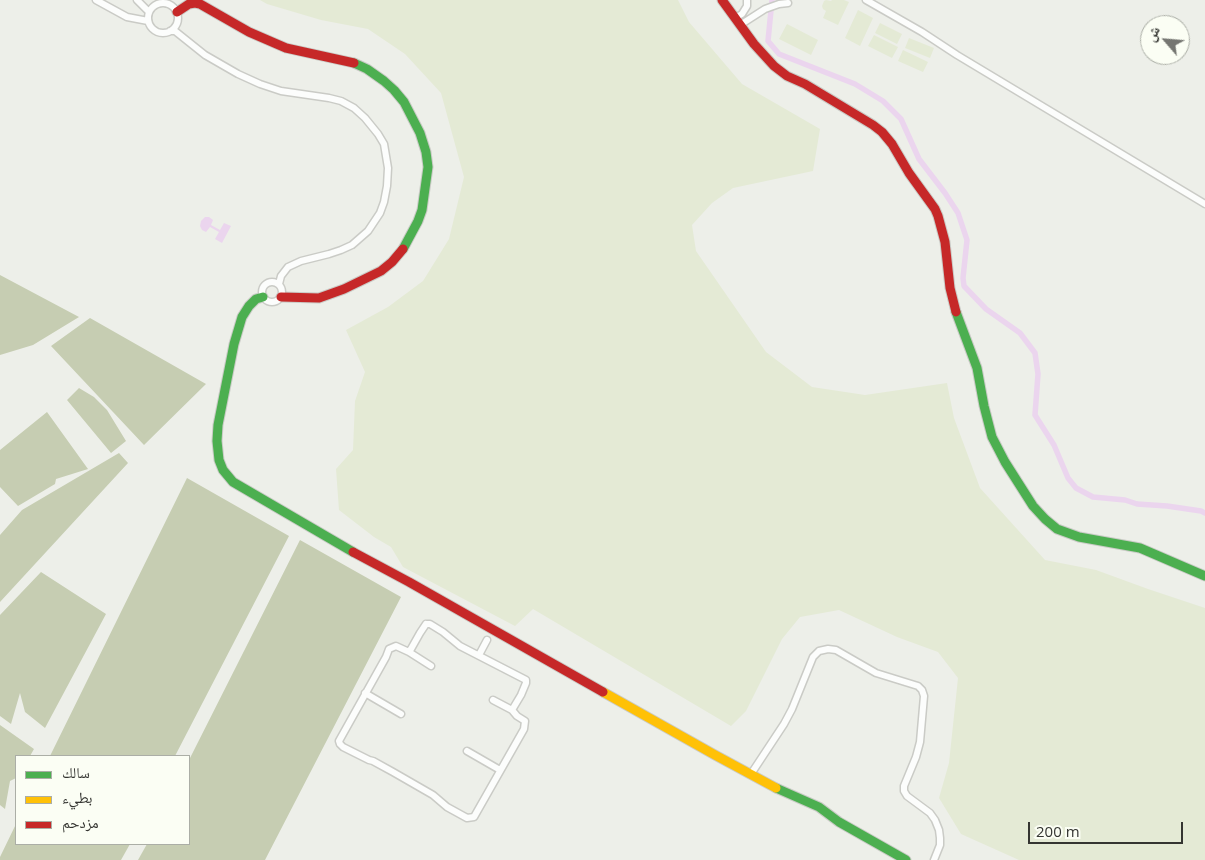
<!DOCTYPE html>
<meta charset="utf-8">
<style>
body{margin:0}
#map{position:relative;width:1205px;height:860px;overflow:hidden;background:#edefe9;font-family:"Open Sans","Noto Naskh Arabic",sans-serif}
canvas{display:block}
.legend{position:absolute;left:15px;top:755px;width:175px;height:90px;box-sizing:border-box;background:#fbfef4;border:1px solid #abaea6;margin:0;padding:6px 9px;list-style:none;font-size:15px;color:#343531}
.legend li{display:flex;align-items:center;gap:10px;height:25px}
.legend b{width:25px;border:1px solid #abaea6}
.north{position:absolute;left:1140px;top:15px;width:50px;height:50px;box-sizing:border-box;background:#fbfef4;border:1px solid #abaea6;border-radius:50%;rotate:297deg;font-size:14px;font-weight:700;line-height:20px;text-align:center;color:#343531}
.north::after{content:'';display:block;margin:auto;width:18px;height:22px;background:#757671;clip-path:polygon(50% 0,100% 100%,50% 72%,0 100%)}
.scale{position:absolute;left:1028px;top:822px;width:155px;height:22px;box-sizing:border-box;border:2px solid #343531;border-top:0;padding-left:6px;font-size:15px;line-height:18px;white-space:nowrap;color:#343531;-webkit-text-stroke:4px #fbfef4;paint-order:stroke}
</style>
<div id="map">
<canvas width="1205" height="860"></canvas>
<ul class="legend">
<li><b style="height:6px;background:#4caf50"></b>سالك</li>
<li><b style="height:6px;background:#ffc107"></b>بطيء</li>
<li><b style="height:6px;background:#c62828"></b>مزدحم</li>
</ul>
<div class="north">ش</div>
<div class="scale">200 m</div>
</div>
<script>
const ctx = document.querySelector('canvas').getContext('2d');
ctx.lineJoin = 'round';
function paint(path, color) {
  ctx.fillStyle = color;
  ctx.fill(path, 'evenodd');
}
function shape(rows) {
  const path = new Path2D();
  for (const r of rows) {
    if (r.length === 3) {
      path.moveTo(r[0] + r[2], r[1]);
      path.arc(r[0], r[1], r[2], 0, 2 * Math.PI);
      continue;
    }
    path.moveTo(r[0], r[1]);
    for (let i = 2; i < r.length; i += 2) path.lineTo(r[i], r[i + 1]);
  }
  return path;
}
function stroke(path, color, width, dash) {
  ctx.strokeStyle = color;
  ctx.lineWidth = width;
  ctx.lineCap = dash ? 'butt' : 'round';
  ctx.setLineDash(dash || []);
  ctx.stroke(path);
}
paint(shape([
 [260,0,678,0,689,22,742,84,820,129,813,171,733,188,712,203,692,225,696,251,766,352,812,387,865,395,947,383,954,418,980,488,1045,560,1096,570,1148,589,1205,608,1205,860,1019,860,961,834,939,798,949,763,958,678,938,652,897,637,839,610,800,617,782,639,746,711,731,726,533,609,515,626,403,567,391,547,374,537,339,510,336,469,353,450,355,401,365,372,346,330,388,307,423,281,449,239,464,177,441,93,405,54,368,29,321,20,267,4],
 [826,0,831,1,832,0,844,0,849,2,838,25,823,18,826,11,823,9,822,6,824,1],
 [858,10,873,18,860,46,845,38],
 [880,23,902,34,897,44,875,33],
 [787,24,818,40,811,55,779,39],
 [874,35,898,47,892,58,868,46],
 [909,38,934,48,930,58,905,48],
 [903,50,928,62,923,72,898,61]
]), '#e4ead5');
paint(shape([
 [0,275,79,317,33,345,0,355],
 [90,318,206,384,144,445,51,346],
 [79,388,94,397,107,410,126,441,111,453,67,400],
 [47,412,88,469,56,479,55,484,18,506,0,487,0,450],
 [119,453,128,463,0,602,0,535,22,510],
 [187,478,289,536,175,756,50,756],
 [300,540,401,597,265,860,138,860,147,844,189,844,189,760],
 [41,572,106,614,45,728,25,712,20,693,11,724,0,716,0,615],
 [0,725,34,749,30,756,16,756,16,778,10,781,5,809,0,805],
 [16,824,16,844,130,844,121,860,0,860,0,857]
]), '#c6cdb2');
paint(shape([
 [205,217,209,217,213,220,211,225,220,230,224,223,231,226,222,243,215,239,219,232,210,227,206,232,202,230,200,226,201,221]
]), '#ebd5ee');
stroke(shape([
 [772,0,768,41,779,54,855,84,883,101,901,119,919,159,945,193,958,213,967,240,963,278,964,286,986,309,1020,333,1035,353,1038,374,1035,415,1054,445,1068,478,1076,488,1093,497,1125,500,1137,504,1167,506,1201,511,1205,513]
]), '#ebd5ee', 5.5);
const street = shape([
 [96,0,127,17,148,21],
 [137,0,149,12],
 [866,0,922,32,957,55,1205,204],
 [163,18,15],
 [735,18,742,14,747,6,747,0],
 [740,25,765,9,779,4,788,3],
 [170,31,175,31,205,55,238,74,260,84,281,91,329,98,341,101,354,108,365,118,378,134,384,144,388,168,387,186,384,202,380,213,368,231,352,245,341,250,329,254,301,261,288,267,281,276,279,284],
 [272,292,10],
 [426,624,430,624,443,632,460,646,526,680,526,683,521,695,512,710,517,716,525,721,524,729,474,817,467,818,447,807,433,795,393,772,373,761,369,760,343,747,340,744,339,741,386,657,389,649,396,646,409,652,411,649,420,633,426,624],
 [409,652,431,666],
 [479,655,487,640],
 [365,693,401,714],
 [493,700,512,710],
 [467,751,500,770],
 [751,774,784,724,792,709,813,657,819,651,828,649,836,650,876,673,918,686,922,690,924,696,920,742,916,757,904,786,904,791,907,796,930,813,935,820,939,830,940,838,940,845,934,860]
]);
const fast = shape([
 [354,63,367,69,384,81,394,90,404,102,420,133,426,152,428,167,422,210,418,221,403,249],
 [263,297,256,299,249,306,242,317,234,344,218,425,217,441,219,460,223,470,233,482,353,552],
 [956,312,977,368,984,406,992,437,1005,462,1033,506,1045,519,1057,529,1079,537,1140,548,1205,576],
 [776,788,819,807,839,822,906,860]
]);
const slow = shape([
 [603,692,715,755,776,788]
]);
const jam = shape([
 [722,0,754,44,774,66,787,76,805,84,873,125,882,132,892,144,909,173,935,209,938,216,945,242,950,288,956,312],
 [177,12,189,4,195,3,200,4,249,32,286,48,354,63],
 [281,297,319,298,344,289,381,271,392,262,403,249],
 [353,552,409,582,603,692]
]);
stroke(street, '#cacbc6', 9);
stroke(fast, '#cacbc6', 11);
stroke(slow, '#cacbc6', 11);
stroke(jam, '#cacbc6', 11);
stroke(street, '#fcfdfc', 6);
stroke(fast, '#4caf50', 9);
stroke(slow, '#ffc107', 9);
stroke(jam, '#c62828', 9);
</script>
